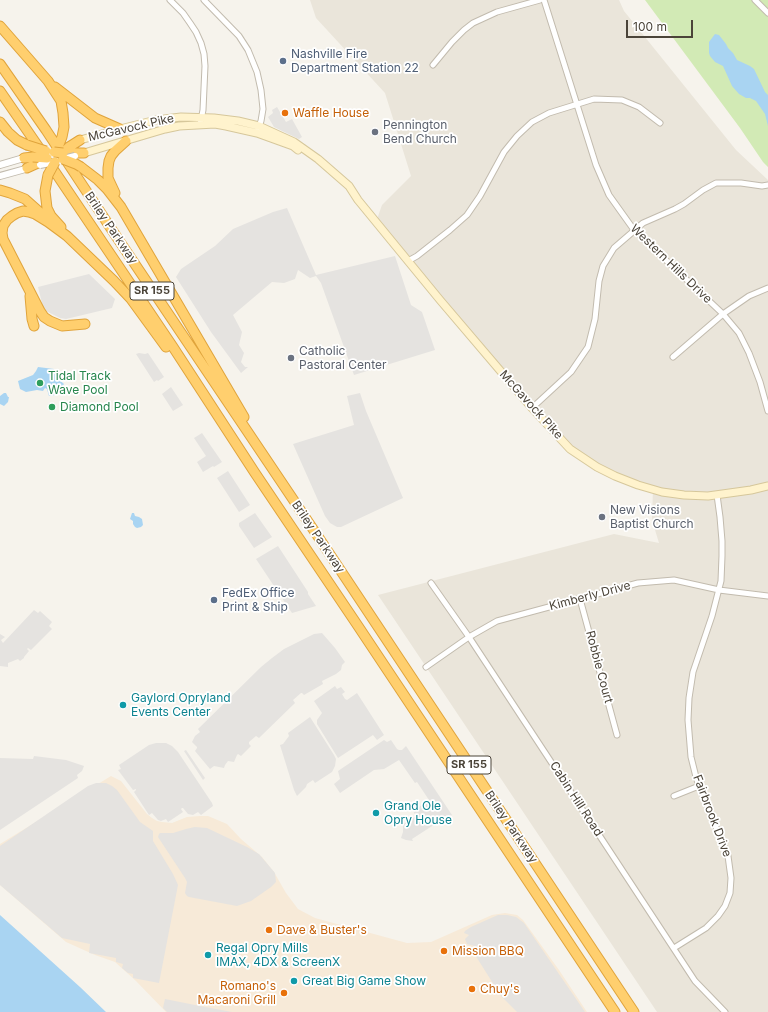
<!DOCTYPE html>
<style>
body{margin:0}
#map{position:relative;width:768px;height:1012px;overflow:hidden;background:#f6f3ec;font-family:Inter,sans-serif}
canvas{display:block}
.scale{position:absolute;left:626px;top:20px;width:67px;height:18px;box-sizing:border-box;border:2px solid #4b4439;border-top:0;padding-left:5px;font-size:12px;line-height:14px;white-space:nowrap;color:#4b4439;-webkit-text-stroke:3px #fff;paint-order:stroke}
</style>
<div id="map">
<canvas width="768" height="1012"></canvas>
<div class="scale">100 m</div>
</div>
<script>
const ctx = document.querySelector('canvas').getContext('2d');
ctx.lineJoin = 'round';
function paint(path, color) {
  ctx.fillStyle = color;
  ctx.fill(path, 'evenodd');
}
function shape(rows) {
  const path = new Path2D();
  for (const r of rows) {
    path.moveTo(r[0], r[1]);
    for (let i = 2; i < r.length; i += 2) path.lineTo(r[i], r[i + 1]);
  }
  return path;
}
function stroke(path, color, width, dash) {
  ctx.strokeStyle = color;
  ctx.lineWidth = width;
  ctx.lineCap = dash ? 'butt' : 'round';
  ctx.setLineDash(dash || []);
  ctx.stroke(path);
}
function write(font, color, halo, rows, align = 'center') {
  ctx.font = font + ' Inter,sans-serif';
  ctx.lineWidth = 3.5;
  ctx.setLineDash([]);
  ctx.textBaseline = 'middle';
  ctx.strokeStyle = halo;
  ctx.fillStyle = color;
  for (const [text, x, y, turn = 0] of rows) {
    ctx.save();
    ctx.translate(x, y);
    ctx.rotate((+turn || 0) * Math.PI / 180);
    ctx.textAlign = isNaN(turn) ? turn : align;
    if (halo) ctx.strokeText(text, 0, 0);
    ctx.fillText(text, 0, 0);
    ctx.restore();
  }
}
paint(shape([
 [310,0,619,0,624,11,736,150,768,180,768,1012,657,1012,378,595,614,534,659,543,652,520,653,488,640,484,600,466,572,446,532,408,376,222,382,205,411,176,385,93,316,18]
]), '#eae5da');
paint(shape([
 [111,776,121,781,147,814,152,818,157,821,162,822,172,823,187,817,200,816,208,816,227,824,241,839,262,857,274,872,286,893,298,909,315,918,407,943,431,942,492,915,505,913,517,915,523,920,559,970,587,1012,166,1012,136,981,115,962,95,955,66,942,0,885,0,844]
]), '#f7ead8');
paint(shape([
 [645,0,768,0,768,167,763,162,740,128]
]), '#d2eab5');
paint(shape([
 [277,107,286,122,292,119,302,137,299,139,274,127,268,117,273,113,272,110],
 [287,208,316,275,395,256,411,305,422,312,435,350,354,375,321,283,316,276,310,278,298,270,295,279,284,283,272,282,233,315,242,332,239,345,244,353,241,362,245,367,248,367,241,373,211,332,176,277,181,269,215,246,233,229,273,212],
 [89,274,115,299,112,308,66,319,60,318,46,311,43,307,38,287],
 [139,353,145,354,148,353,164,377,158,381,157,380,154,382,136,354],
 [171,387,183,405,173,411,162,394],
 [360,393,366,411,403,498,341,527,337,527,330,523,325,516,293,444,354,425,347,396],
 [202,433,222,462,214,467,213,466,203,472,197,462,206,456,194,438],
 [228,471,250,505,239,512,217,478],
 [255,513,272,537,254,548,239,526,239,523],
 [278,546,308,592,308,594,316,606,292,613,256,559],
 [34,610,38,613,40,611,52,622,49,626,52,629,31,650,28,648,27,649,29,651,24,657,24,658,20,661,18,659,8,663,8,667,0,666,0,634,5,637,1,640,3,643],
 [322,633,335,648,345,662,342,665,341,670,336,674,322,681,323,684,304,695,302,693,301,693,293,700,295,703,259,738,256,736,249,742,249,744,251,746,241,756,238,754,237,755,234,762,228,761,225,765,224,768,214,766,210,769,195,751,197,748,197,747,192,742,195,736,200,732,198,729,261,667,272,658,284,649,314,634],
 [335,686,337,689,341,687,345,692,342,694,345,699,347,700,357,693,384,735,377,740,373,735,338,758,317,724,317,720,322,713,314,701],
 [310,717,334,755,336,759,335,766,332,772,315,783,313,780,307,784,306,787,297,796,294,790,280,745,283,744,289,736,288,733],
 [384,740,387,742,391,740,397,749,399,750,402,750,406,746,452,815,449,817,451,820,447,823,443,819,412,839,413,841,406,840,401,838,403,832,403,824,416,816,413,811,429,800,417,782,415,783,399,760,384,769,374,770,340,793,334,784,340,779,338,771],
 [156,743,166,743,172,746,178,752,212,803,213,806,201,815,198,812,193,815,188,814,183,808,182,808,181,809,183,812,168,822,166,819,161,821,158,820,152,813,149,815,134,792,136,790,136,789,133,790,118,770,121,769,119,765,149,745],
 [186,750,205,778,203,780,184,751],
 [34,756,66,760,84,766,82,771,77,775,78,778,0,830,0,758,33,759],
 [96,783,106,783,112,786,117,790,140,822,153,831,153,841,173,874,178,885,159,983,133,978,133,974,128,973,122,968,123,964,116,962,116,958,89,953,90,944,62,938,0,885,0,846,88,786],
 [195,827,207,828,247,847,259,854,275,873,276,882,271,887,251,901,237,906,189,897,187,896,185,893,187,882,185,878,158,837,159,834,160,833,173,833,186,829],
 [498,915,507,915,516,917,524,923,585,1012,517,1012,501,996,472,950,475,947,475,946,467,944,465,939,469,935,464,933,465,931,471,927],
 [165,999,200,1006,232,1012,167,1012,163,1008]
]), '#e5e3e0');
paint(shape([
 [715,34,719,35,726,44,728,48,733,53,737,60,750,66,754,69,765,92,768,95,768,126,765,114,756,101,750,98,746,98,739,94,732,86,723,66,715,62,710,56,709,53,709,42],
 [38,367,54,369,55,375,56,377,64,384,55,395,49,396,47,389,45,388,43,391,37,390,26,392,20,389,18,381,33,375,36,371],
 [4,393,6,393,8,397,9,397,8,402,4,406,0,404,0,396],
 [132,513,134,513,135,516,139,517,142,519,143,525,141,527,137,528,135,527,133,524,133,521,130,519],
 [0,915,80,987,106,1012,0,1012]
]), '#a9d4f2');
const minor = shape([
 [170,0,183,13,190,23,196,32,201,43,204,54,205,66,203,110,200,125],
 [204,0,239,36,248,50,257,72,261,90,263,109,261,121,258,129],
 [544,0,596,165,609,195,634,230,723,314,739,333,749,353,760,382,768,411],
 [755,0,768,13],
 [433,65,452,42,464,30,473,23,497,12,540,0],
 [408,261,417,256,450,230,467,215,480,196,504,152,517,136,532,122,549,113,594,99,622,100,639,107,660,123],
 [673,357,723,314,749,296,768,288],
 [532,408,571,372,588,347,595,319,599,281,603,266,614,248,643,223,675,209,684,204,703,190,716,183,741,183,762,186,768,185],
 [431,583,469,637,695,981,725,1012],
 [580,599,617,735],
 [426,667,469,637,497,621,638,583,674,580,719,590,768,596],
 [674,796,699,786],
 [674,948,706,928,718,916,725,906,730,893,731,878,728,856,699,786,696,777,691,757,688,720,689,698,693,672,712,616,721,581,722,556,722,541,720,517,717,495]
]);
const tertiary = shape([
 [0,165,27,157],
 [0,176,29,168]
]);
const secondary = shape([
 [80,140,120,129,156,120,181,117,214,118,238,121,259,126,294,142,318,159,349,186,358,200,440,300,532,408,570,449,597,467,615,476,638,485,662,492,684,495,708,496,751,490,768,486],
 [84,153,165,129,179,126,215,124,226,126,257,133,293,146,298,150]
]);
const motorway = shape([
 [0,26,48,81,61,101,63,113,64,127,62,137,58,147],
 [0,64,46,130,114,233,317,535,634,1012],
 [55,87,95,118,120,129],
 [0,91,42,152],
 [0,122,8,132,17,140,27,145],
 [63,153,69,147,80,140],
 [65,153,84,153],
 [24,158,33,157],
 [49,163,173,347,255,473,358,626,615,1012],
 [81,167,98,180,107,189,121,207,244,417],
 [27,168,38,163],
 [48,175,45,191,47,208,51,216,61,227],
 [0,190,10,193,25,199,43,215],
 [115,193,108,178,108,168,109,161,111,156,115,151,126,141],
 [30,296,32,319,34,326],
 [85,324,62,326,50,321,44,317,40,311,3,239,2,233,3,226,7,220,12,216,17,213,23,211,29,212,35,214,48,222,67,236,114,281,131,299,166,347]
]);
stroke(minor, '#c2bbae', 7);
stroke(tertiary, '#c2bbae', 8);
stroke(secondary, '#d6c79b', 9);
stroke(motorway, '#e0a43c', 11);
stroke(minor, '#fff', 5);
stroke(tertiary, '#fff', 6);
stroke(secondary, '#fff3cd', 7);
stroke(motorway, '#ffcf6e', 9);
const tertiaryBridge = shape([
 [63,159,75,156],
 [40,165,55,162]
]);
const motorwayBridge = shape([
 [27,145,46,151],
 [54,152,63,153],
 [33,157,47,158],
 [63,159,76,164,81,167],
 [48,175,55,162]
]);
stroke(tertiaryBridge, '#c2bbae', 8, []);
stroke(motorwayBridge, '#e0a43c', 11, []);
stroke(tertiaryBridge, '#fff', 6);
stroke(motorwayBridge, '#ffcf6e', 9);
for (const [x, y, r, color] of [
 [283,61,4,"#5c6f8a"],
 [285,113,4,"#e8710a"],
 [375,132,4,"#6b7280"],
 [291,358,4,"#6b7280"],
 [40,383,4,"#2e9e5b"],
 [52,407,4,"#2e9e5b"],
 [602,517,4,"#6b7280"],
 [214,600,4,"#5c6f8a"],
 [123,705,4,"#0f9aa8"],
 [376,813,4,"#0f9aa8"],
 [269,930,4,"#e8710a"],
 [444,951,4,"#e8710a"],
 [208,955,4,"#0f9aa8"],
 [294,981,4,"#0f9aa8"],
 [472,989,4,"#e8710a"],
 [284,993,4,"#e8710a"]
]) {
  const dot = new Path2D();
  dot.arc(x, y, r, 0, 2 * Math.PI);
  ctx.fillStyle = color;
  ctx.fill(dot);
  stroke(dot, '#fff', 1.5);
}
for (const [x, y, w] of [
 [152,291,44],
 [469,765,44]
]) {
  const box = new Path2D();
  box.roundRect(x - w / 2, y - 9, w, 18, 3);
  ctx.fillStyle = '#fff';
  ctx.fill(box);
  stroke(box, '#4b4439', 1);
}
write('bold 11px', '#4b4439', null, [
 ["SR 155",152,291],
 ["SR 155",469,765]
]);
write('12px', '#4e5e75', '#fff', [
 ["Nashville Fire",291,54],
 ["Department Station 22",291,68],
 ["FedEx Office",222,593],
 ["Print & Ship",222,607]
], 'left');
write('12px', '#c56008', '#fff', [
 ["Waffle House",293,113],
 ["Dave & Buster's",277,930],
 ["Mission BBQ",452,951],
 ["Romano's",276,986,"right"],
 ["Macaroni Grill",276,1000,"right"],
 ["Chuy's",480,989]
], 'left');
write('12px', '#5b616d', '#fff', [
 ["Pennington",383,125],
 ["Bend Church",383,139],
 ["Catholic",299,351],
 ["Pastoral Center",299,365],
 ["New Visions",610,510],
 ["Baptist Church",610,524]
], 'left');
write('12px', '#4b4439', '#fff', [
 ["McGavock Pike",131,128,-13],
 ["Briley Parkway",111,228,56],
 ["Western Hills Drive",671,264,44],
 ["McGavock Pike",531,405,48],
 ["Briley Parkway",318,537,56],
 ["Kimberly Drive",590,596,-15],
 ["Robbie Court",599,667,75],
 ["Cabin Hill Road",576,799,57],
 ["Fairbrook Drive",712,816,69],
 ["Briley Parkway",511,827,56]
]);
write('12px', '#27864d', '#fff', [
 ["Tidal Track",48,376],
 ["Wave Pool",48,390],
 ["Diamond Pool",60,407]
], 'left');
write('12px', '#0d838f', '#fff', [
 ["Gaylord Opryland",131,698],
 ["Events Center",131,712],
 ["Grand Ole",384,806],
 ["Opry House",384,820],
 ["Regal Opry Mills",216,948],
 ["IMAX, 4DX & ScreenX",216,962],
 ["Great Big Game Show",302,981]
], 'left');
</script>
